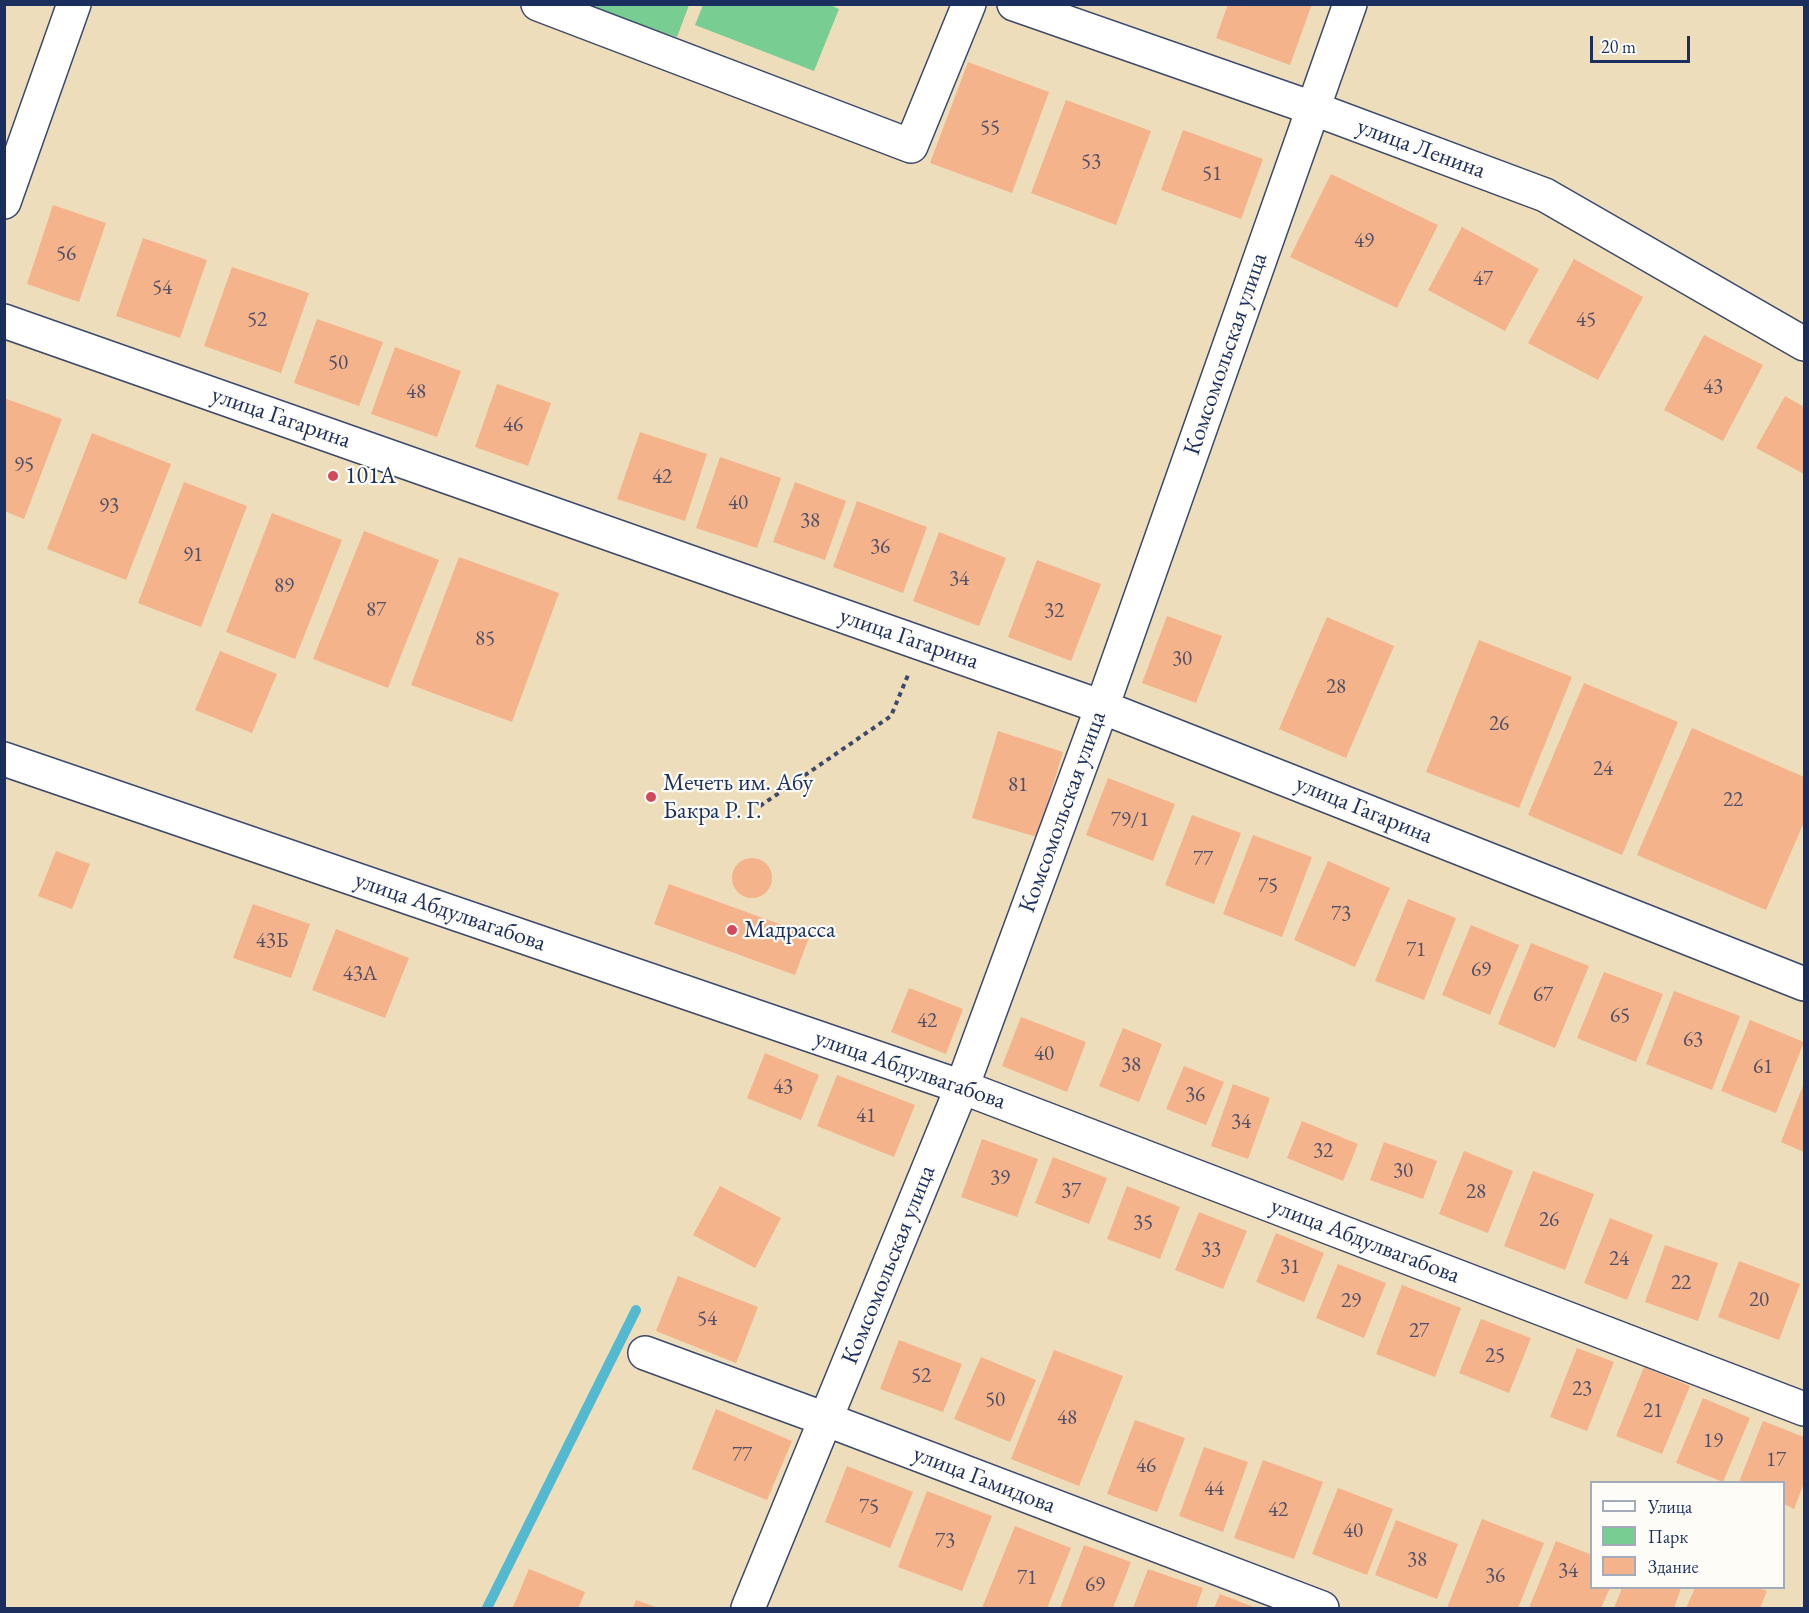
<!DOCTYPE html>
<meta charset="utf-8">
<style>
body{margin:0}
#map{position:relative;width:1809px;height:1613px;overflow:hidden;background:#edb;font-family:"EB Garamond",serif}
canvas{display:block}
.frame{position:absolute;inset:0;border:6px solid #1b2f5e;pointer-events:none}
.legend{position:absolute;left:1590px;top:1481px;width:195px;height:108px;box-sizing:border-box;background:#fdfcf7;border:2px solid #a3aaba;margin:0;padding:8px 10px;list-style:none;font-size:18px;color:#1b2f5e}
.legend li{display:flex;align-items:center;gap:12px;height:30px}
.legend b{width:30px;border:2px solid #a3aaba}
.scale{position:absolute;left:1590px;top:36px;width:100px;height:27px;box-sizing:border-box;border:3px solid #1b2f5e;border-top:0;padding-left:8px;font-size:18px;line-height:21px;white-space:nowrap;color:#1b2f5e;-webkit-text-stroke:4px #fdfcf7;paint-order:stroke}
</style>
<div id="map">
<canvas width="1809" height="1613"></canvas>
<div class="frame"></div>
<ul class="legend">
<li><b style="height:8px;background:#fff"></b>Улица</li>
<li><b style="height:16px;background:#78ce92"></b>Парк</li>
<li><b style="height:16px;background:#f4b38a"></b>Здание</li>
</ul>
<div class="scale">20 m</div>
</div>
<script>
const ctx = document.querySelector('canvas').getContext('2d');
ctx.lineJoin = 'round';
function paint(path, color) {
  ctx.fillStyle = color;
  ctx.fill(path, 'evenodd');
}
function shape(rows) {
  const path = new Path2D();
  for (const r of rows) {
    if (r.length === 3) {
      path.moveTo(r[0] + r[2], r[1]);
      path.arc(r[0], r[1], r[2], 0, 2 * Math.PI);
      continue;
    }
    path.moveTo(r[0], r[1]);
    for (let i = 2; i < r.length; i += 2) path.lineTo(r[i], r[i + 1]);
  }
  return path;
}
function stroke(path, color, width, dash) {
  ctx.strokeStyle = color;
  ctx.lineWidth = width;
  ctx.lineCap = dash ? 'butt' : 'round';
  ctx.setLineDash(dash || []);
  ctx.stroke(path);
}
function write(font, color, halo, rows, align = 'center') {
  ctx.font = font + ' "EB Garamond",serif';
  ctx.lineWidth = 4.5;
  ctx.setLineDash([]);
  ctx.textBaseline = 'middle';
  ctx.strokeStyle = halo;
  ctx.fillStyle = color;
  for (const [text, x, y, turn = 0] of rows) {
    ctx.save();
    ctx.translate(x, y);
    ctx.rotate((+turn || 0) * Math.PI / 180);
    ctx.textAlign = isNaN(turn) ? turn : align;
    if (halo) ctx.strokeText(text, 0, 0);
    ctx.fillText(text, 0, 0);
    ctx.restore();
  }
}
paint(shape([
 [828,4,839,9,814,71,695,25,703,5],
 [574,5,689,5,677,37]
]), '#78ce92');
stroke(shape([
 [487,1608,636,1310]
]), '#52b9d0', 10);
paint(shape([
 [1228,4,1312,4,1290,65,1216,38],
 [968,62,1049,92,1012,193,930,163],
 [1066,100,1151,131,1116,225,1031,193],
 [1183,130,1263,159,1241,219,1161,190],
 [1331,174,1438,225,1397,308,1290,257],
 [53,205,106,223,79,302,27,284],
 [1462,227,1539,269,1505,331,1428,290],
 [143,238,207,260,180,338,116,316],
 [1574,259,1643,297,1598,380,1528,343],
 [232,267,309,293,281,373,204,346],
 [317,319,383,342,359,406,294,383],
 [1704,335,1763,365,1723,441,1664,410],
 [395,347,461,371,437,437,371,414],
 [497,384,551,403,528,466,475,447],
 [1785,396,1804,407,1804,474,1756,448],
 [4,398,62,419,24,519,4,511],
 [640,432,707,454,685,521,617,499],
 [92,433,171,464,126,580,47,549],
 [720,457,781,478,757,548,696,528],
 [184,482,247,506,201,627,138,603],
 [795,482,846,501,825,560,773,542],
 [857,501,927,527,903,593,833,567],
 [272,513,342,540,295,659,226,632],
 [364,531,439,560,388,688,313,659],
 [939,532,1006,558,979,626,913,601],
 [459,557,559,593,512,722,411,685],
 [1037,560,1101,584,1071,661,1008,637],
 [1167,616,1222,636,1196,703,1142,683],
 [1327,617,1394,646,1346,758,1279,729],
 [1479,640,1572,677,1519,808,1426,772],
 [220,651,277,674,252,733,195,710],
 [1584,683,1678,722,1622,855,1528,815],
 [1692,728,1804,777,1804,822,1766,910,1637,855],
 [998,731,1063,752,1037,837,972,818],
 [1108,778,1175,804,1153,861,1086,835],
 [1192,815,1241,833,1214,904,1165,885],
 [1253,835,1312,857,1282,937,1223,914],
 [56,851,90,864,72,909,38,896],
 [752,878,20],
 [1328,861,1390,888,1355,967,1294,940],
 [669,884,810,935,795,975,654,924],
 [1408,899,1456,918,1424,1000,1375,981],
 [253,904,310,924,291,978,233,958],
 [1471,925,1519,945,1490,1015,1442,995],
 [336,929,409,958,385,1018,312,990],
 [1531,943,1589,966,1555,1048,1498,1024],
 [1604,972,1663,994,1636,1062,1577,1038],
 [909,988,963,1009,946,1054,891,1032],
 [1674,991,1740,1016,1712,1090,1646,1064],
 [1021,1017,1086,1042,1067,1092,1002,1066],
 [1750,1020,1804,1042,1776,1113,1721,1091],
 [1123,1028,1162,1044,1139,1102,1099,1086],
 [765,1053,819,1075,801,1120,747,1098],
 [1184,1066,1224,1082,1206,1125,1166,1109],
 [837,1075,915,1105,894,1157,817,1126],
 [1804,1083,1804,1152,1781,1142],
 [1233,1084,1270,1098,1248,1159,1211,1146],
 [1302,1121,1358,1144,1343,1181,1287,1158],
 [982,1139,1038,1159,1017,1217,961,1197],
 [1384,1142,1437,1161,1423,1199,1370,1180],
 [1464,1151,1513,1171,1488,1233,1439,1214],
 [1053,1157,1107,1178,1089,1224,1035,1203],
 [1533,1171,1594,1194,1565,1270,1504,1246],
 [720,1186,781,1218,755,1268,693,1235],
 [1127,1186,1180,1207,1160,1259,1107,1239],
 [1199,1212,1247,1231,1223,1289,1175,1270],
 [1610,1218,1653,1235,1627,1300,1584,1283],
 [1276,1233,1324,1253,1304,1302,1256,1282],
 [1665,1245,1718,1263,1698,1321,1645,1302],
 [1739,1261,1800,1284,1779,1340,1718,1317],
 [1338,1264,1386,1283,1364,1338,1316,1318],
 [678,1276,758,1307,736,1363,656,1331],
 [1402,1285,1461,1308,1435,1377,1376,1354],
 [1481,1319,1531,1338,1509,1393,1459,1373],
 [899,1340,962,1364,943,1412,880,1389],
 [1577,1348,1614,1362,1587,1431,1550,1417],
 [1054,1350,1123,1376,1079,1486,1011,1459],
 [981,1357,1036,1380,1010,1442,954,1419],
 [1644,1367,1690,1386,1662,1454,1616,1436],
 [1703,1398,1750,1418,1723,1482,1676,1463],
 [716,1409,792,1441,767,1500,692,1469],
 [1135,1420,1185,1438,1157,1512,1107,1494],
 [1763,1421,1804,1437,1804,1483,1794,1509,1784,1504,1784,1482,1739,1482],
 [1204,1447,1248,1462,1223,1532,1179,1516],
 [1263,1460,1323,1482,1294,1559,1234,1538],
 [847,1466,913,1492,890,1548,825,1522],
 [1338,1488,1393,1509,1367,1575,1312,1554],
 [927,1491,992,1516,962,1591,898,1567],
 [1482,1519,1544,1543,1518,1608,1447,1608],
 [1396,1520,1458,1544,1437,1599,1375,1575],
 [1015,1526,1071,1548,1047,1608,982,1608],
 [1556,1541,1592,1555,1592,1588,1610,1588,1601,1608,1529,1608],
 [1084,1545,1131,1562,1113,1608,1060,1608],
 [529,1569,585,1592,578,1608,513,1607],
 [1148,1569,1203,1588,1196,1608,1133,1608],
 [1622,1588,1681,1588,1674,1608,1614,1608],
 [1695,1588,1758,1588,1767,1591,1760,1608,1686,1608],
 [1220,1594,1256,1608,1214,1608],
 [636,1600,658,1608,633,1608]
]), '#f4b38a');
const minor = shape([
 [538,4,911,146,969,4],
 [1014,4,1312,108,1545,195,1804,344],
 [4,202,74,4],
 [4,759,962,1087,1804,1409],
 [645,1353,825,1419,1322,1608],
 [748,1608,962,1087,1102,707,1350,4]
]);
const tertiary = shape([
 [4,321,1102,707,1804,984]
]);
stroke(minor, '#3b496c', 36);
stroke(tertiary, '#3b496c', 36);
stroke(shape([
 [760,806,891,716,908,675]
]), '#3b496c', 4, [4.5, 4.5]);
stroke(minor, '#fff', 33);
stroke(tertiary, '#fff', 33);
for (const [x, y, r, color] of [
 [333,476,6,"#d1495b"],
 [651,797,6,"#d1495b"],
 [732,930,6,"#d1495b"]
]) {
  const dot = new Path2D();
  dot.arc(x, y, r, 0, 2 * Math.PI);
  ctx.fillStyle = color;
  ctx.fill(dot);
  stroke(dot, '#fdfcf7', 2);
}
write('21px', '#515069', null, [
 ["55",990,128],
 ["53",1091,162],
 ["51",1212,174],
 ["49",1364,241],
 ["56",66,254],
 ["47",1483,279],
 ["54",162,288],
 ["52",257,320],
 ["45",1586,320],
 ["50",338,363],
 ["43",1713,387],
 ["48",416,392],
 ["46",513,425],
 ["95",24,465],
 ["42",662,477],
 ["40",738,503],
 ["93",109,506],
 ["38",810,521],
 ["36",880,547],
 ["91",193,555],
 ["34",959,579],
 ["89",284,586],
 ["87",376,610],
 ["32",1054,611],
 ["85",485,639],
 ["30",1182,659],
 ["28",1336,687],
 ["26",1499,724],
 ["24",1603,769],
 ["81",1018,785],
 ["22",1733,800],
 ["79/1",1130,820],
 ["77",1203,859],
 ["75",1268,886],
 ["73",1341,914],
 ["43Б",272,941],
 ["71",1416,950],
 ["69",1481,970],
 ["43А",360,974],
 ["67",1543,995],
 ["65",1620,1016],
 ["42",927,1021],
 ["63",1693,1040],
 ["40",1044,1054],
 ["38",1131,1065],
 ["61",1763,1067],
 ["43",783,1087],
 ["36",1195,1095],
 ["41",866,1116],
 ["34",1241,1122],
 ["32",1323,1151],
 ["30",1403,1171],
 ["39",1000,1178],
 ["37",1071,1191],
 ["28",1476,1192],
 ["26",1549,1220],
 ["35",1143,1223],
 ["33",1211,1250],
 ["24",1619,1259],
 ["31",1290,1267],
 ["22",1681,1283],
 ["20",1759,1300],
 ["29",1351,1301],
 ["54",707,1319],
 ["27",1419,1331],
 ["25",1495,1356],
 ["52",921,1376],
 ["23",1582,1389],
 ["50",995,1400],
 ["21",1653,1411],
 ["48",1067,1418],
 ["19",1713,1441],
 ["77",742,1455],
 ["17",1776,1460],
 ["46",1146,1466],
 ["44",1214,1489],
 ["75",869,1507],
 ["42",1278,1510],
 ["40",1353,1531],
 ["73",945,1541],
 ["38",1417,1560],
 ["34",1568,1571],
 ["36",1495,1576],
 ["71",1027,1578],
 ["69",1095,1585]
]);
write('24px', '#1b2f5e', '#fdfcf7', [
 ["улица Ленина",1421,149,20],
 ["Комсомольская улица",1226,354,-71],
 ["улица Гагарина",281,418,19],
 ["улица Гагарина",909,639,19],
 ["улица Гагарина",1364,810,22],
 ["Комсомольская улица",1063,812,-70],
 ["улица Абдулвагабова",450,912,19],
 ["улица Абдулвагабова",910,1070,19],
 ["улица Абдулвагабова",1365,1241,21],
 ["Комсомольская улица",889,1265,-68],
 ["улица Гамидова",984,1480,21]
]);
write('24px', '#1b2f5e', '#fdfcf7', [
 ["101А",345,476],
 ["Мечеть им. Абу",663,783],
 ["Бакра Р. Г.",663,811],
 ["Мадрасса",744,930]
], 'left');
</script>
